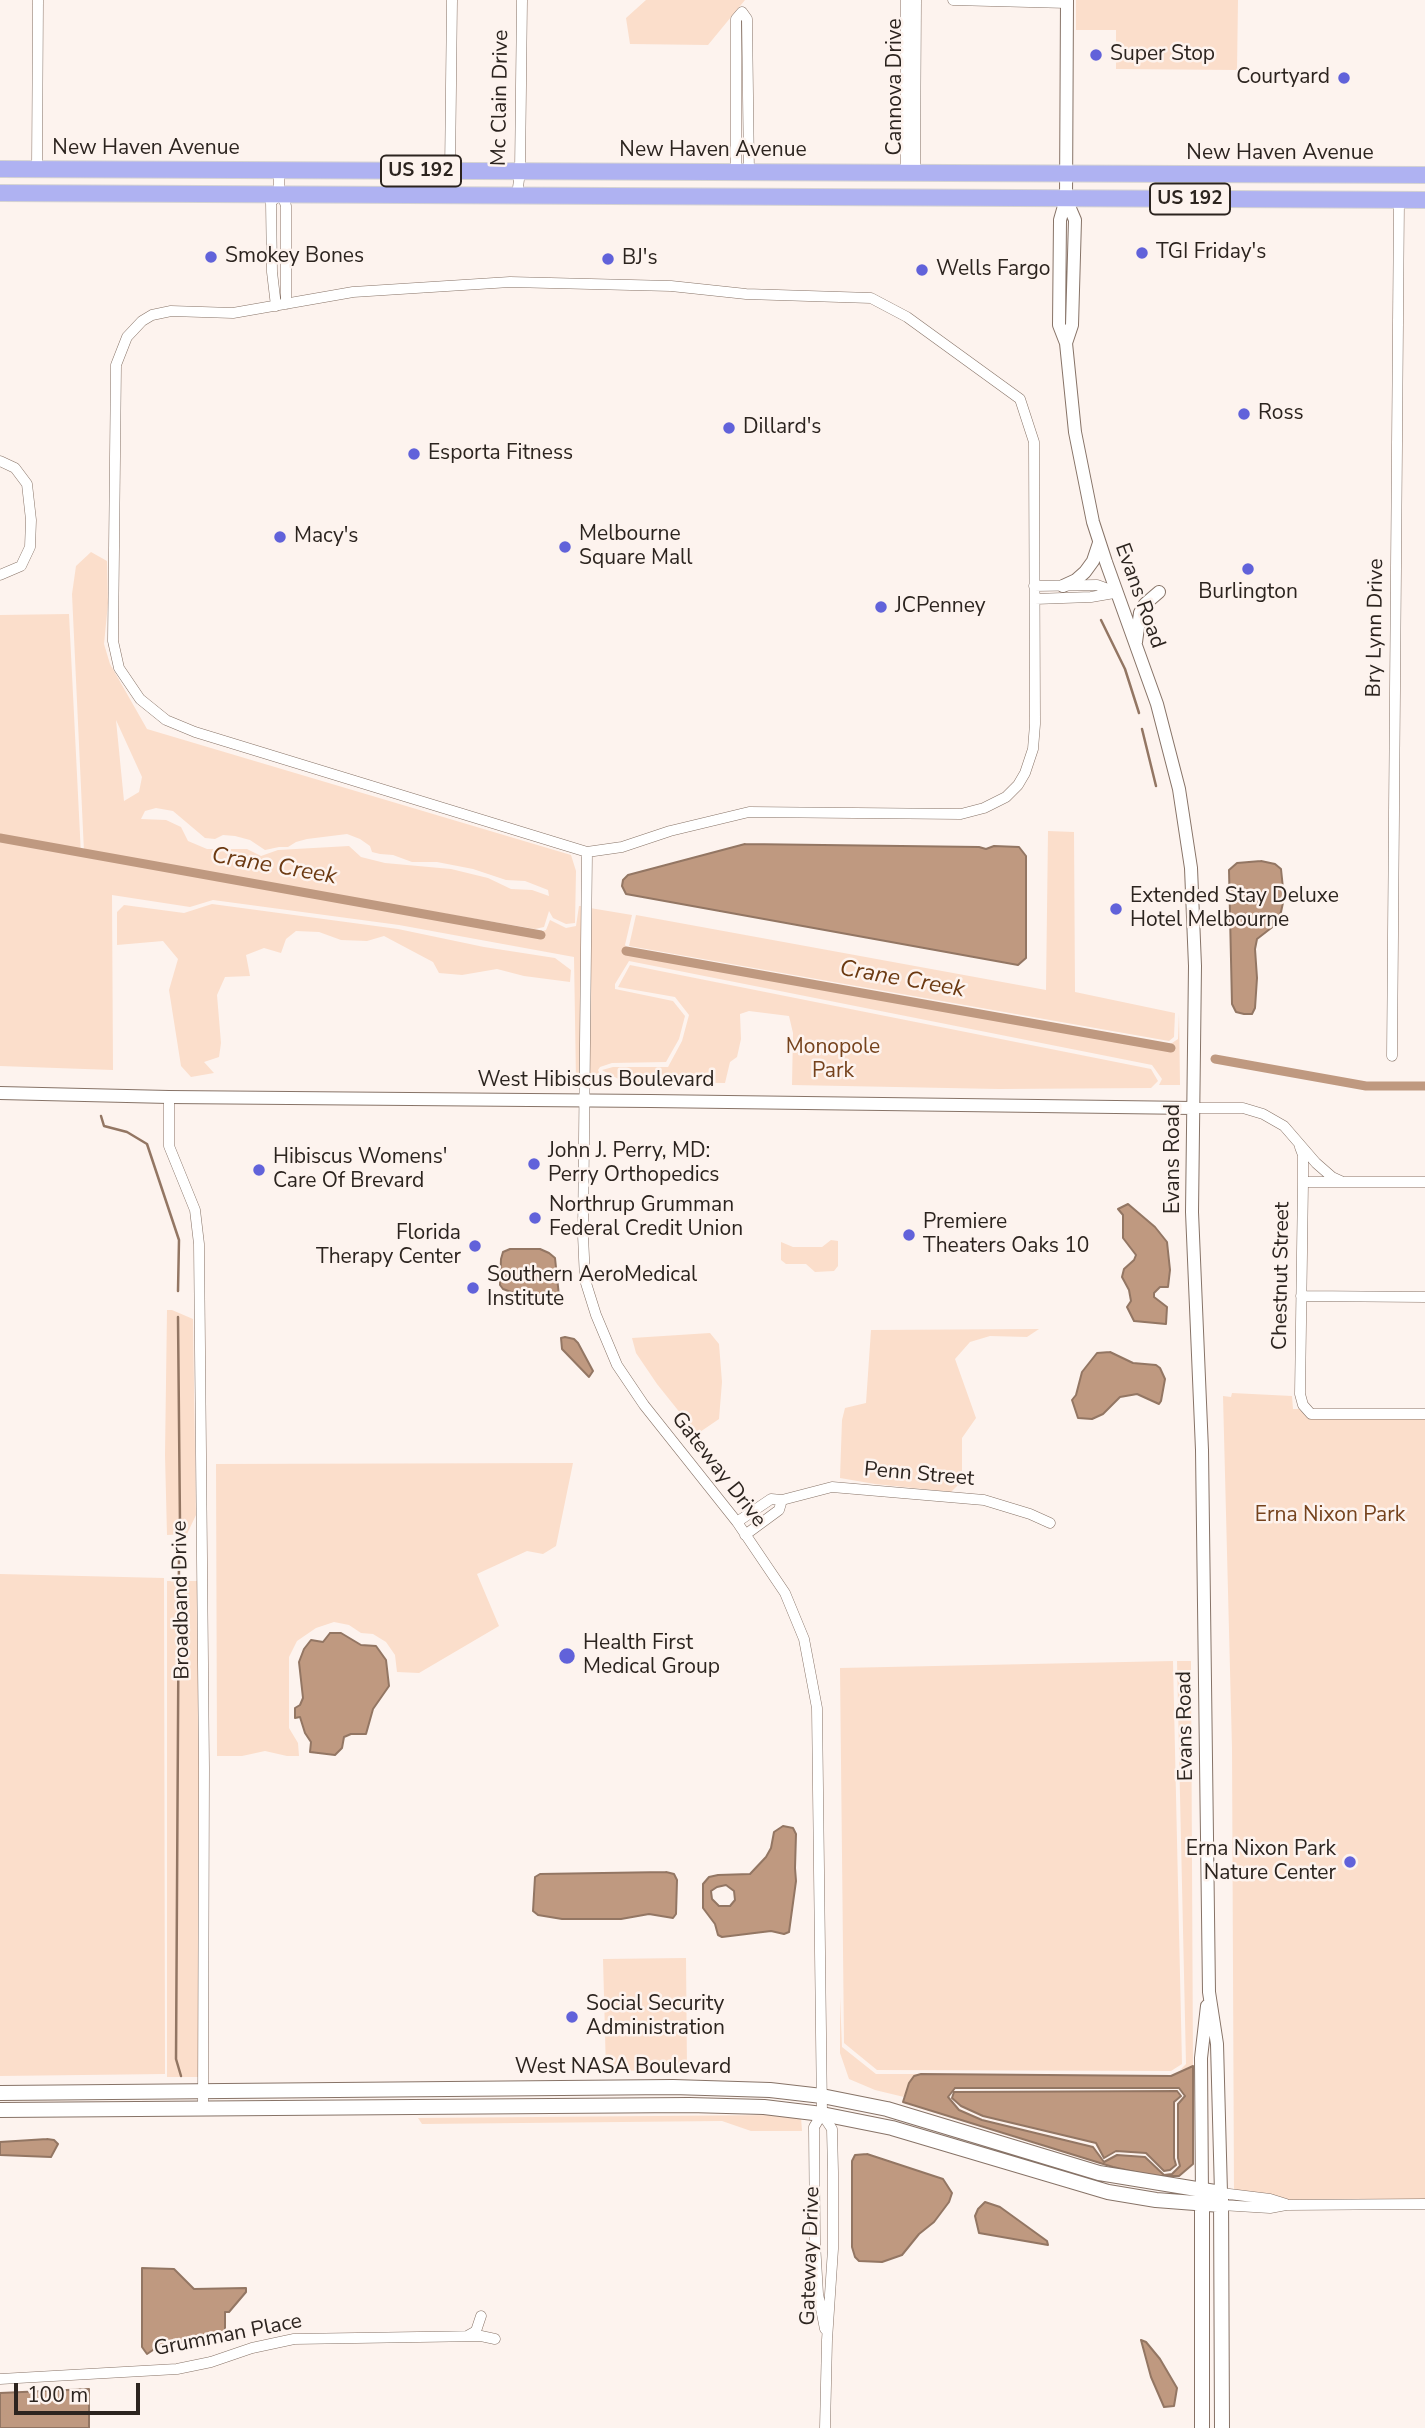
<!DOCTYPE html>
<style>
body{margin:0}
#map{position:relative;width:1425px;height:2428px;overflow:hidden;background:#fdf3ee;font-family:"Nunito Sans",sans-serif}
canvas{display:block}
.scale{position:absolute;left:14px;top:2383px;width:126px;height:32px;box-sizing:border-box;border:4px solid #2c241f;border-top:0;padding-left:9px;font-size:21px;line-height:24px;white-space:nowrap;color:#2c241f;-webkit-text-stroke:5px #fdf3ee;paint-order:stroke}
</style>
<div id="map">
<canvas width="1425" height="2428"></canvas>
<div class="scale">100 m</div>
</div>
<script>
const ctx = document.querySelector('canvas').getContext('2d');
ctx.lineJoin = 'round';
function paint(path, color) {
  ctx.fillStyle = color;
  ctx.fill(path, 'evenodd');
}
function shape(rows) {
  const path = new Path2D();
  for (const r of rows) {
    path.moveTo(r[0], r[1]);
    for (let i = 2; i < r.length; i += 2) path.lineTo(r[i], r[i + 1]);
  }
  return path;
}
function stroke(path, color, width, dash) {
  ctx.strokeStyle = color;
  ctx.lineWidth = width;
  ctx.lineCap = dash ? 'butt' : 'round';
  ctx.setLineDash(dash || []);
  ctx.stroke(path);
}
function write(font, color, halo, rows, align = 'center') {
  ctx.font = font + ' "Nunito Sans",sans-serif';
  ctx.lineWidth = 5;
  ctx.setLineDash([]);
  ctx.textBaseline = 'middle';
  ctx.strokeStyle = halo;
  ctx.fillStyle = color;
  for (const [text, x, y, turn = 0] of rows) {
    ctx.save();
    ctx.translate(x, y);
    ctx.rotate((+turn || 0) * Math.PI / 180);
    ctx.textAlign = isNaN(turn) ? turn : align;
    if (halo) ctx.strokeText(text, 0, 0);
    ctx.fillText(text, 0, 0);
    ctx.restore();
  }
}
paint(shape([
 [646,0,745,0,708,45,630,44,626,18],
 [1076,0,1238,0,1237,70,1116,69,1116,30,1076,30],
 [91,552,107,561,108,603,104,644,110,664,147,729,571,855,576,871,575,923,566,924,553,918,549,911,544,927,535,929,84,852,72,594,76,566],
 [116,720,142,777,139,792,124,801],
 [156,808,173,811,205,838,215,839,223,835,235,836,250,840,265,850,279,847,288,847,296,842,307,839,347,834,360,839,370,846,372,852,380,854,393,855,412,862,437,862,473,869,506,880,525,881,548,890,549,896,532,890,511,889,488,878,451,869,385,863,361,857,349,846,278,850,261,856,247,849,207,849,188,841,181,827,166,820,141,819,145,811],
 [69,614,81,855,535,933,546,930,550,920,566,928,576,926,579,906,582,906,581,1080,576,1080,574,957,399,925,213,900,190,907,112,895,113,1070,0,1066,0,615],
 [1048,831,1074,832,1075,992,1175,1013,1174,1037,1169,1041,629,946,636,915,1046,990],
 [212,904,398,929,484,947,555,958,571,970,570,982,524,976,497,969,462,975,439,973,433,962,384,936,367,941,341,940,319,932,296,931,286,939,281,953,264,948,246,955,250,976,225,977,217,995,221,1043,219,1057,204,1062,214,1073,191,1077,181,1066,169,990,178,959,163,941,117,945,117,912,124,905,184,913],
 [590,908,632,915,625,945,629,950,1169,1045,1178,1039,1179,1013,1180,1085,1159,1085,1162,1079,1152,1065,629,961,615,984,615,989,673,1001,685,1016,679,1039,666,1062,612,1063,600,1067,598,1070,600,1074,612,1080,589,1080],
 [630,965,1151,1069,1158,1081,1151,1088,999,1089,792,1085,793,1033,789,1016,749,1011,740,1014,741,1039,737,1057,730,1062,725,1083,624,1082,602,1070,613,1067,668,1067,682,1041,689,1015,675,997,618,987],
 [831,1240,838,1241,838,1266,834,1271,815,1272,806,1264,786,1264,781,1260,781,1242,793,1247,822,1247],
 [167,1310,172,1310,193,1319,196,1515,187,1534,167,1535,165,1455],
 [1039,1329,1027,1337,990,1336,970,1342,955,1359,976,1418,962,1438,962,1481,951,1492,875,1484,840,1478,842,1420,845,1408,866,1403,871,1330],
 [710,1333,719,1344,722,1382,719,1419,697,1434,657,1384,636,1353,632,1338],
 [1232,1393,1292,1396,1293,1409,1299,1409,1311,1419,1425,1419,1425,2199,1290,2200,1277,2196,1234,2191,1232,1748,1223,1396,1231,1397],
 [573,1463,556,1546,543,1554,527,1551,477,1574,499,1626,419,1673,397,1672,395,1655,386,1642,373,1634,361,1633,349,1625,334,1622,316,1628,297,1641,289,1657,289,1728,298,1743,299,1756,287,1756,265,1751,242,1756,217,1756,216,1464],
 [0,1574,164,1578,165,2074,0,2076],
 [167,1581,197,1581,200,1768,199,2077,167,2077],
 [1173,1661,1182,2064,1171,2071,877,2070,844,2043,840,1668],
 [1177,1661,1191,1661,1193,2066,1180,2070,1186,2064],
 [686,1958,687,2070,606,2071,603,1959],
 [840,1997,842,2047,876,2074,921,2074,914,2076,904,2097,875,2090,849,2079,840,2053],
 [776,2115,801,2117,802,2131,751,2131,722,2121,422,2124,418,2118]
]), '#fbdecb');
const water = shape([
 [745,844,979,847,986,849,994,846,1019,847,1026,856,1026,958,1018,965,626,894,622,886,623,880,628,875,745,844],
 [1261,861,1275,864,1281,869,1284,898,1281,912,1275,925,1257,939,1255,949,1257,978,1255,1008,1252,1014,1244,1014,1236,1012,1232,1004,1229,870,1237,863,1261,861],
 [1128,1204,1155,1227,1167,1242,1170,1270,1168,1287,1160,1287,1154,1293,1154,1297,1167,1307,1166,1324,1134,1321,1127,1307,1131,1301,1129,1290,1122,1277,1124,1269,1134,1260,1136,1255,1123,1238,1123,1215,1118,1209,1128,1204],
 [510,1249,540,1249,549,1253,555,1258,559,1296,554,1300,535,1301,503,1289,500,1285,501,1259,503,1252,510,1249],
 [565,1337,574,1339,578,1343,593,1371,589,1377,562,1349,561,1338,565,1337],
 [1110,1352,1133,1363,1156,1365,1160,1368,1165,1379,1161,1401,1159,1404,1137,1394,1120,1397,1103,1414,1092,1419,1078,1418,1072,1400,1076,1395,1082,1372,1097,1353,1110,1352],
 [330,1633,341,1633,361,1645,376,1646,386,1660,389,1686,373,1709,366,1734,351,1734,344,1737,342,1748,335,1755,310,1752,311,1742,305,1733,300,1717,295,1718,295,1708,300,1705,303,1698,299,1662,304,1649,311,1640,323,1642,330,1633],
 [783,1826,793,1828,796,1834,795,1868,796,1881,789,1932,784,1934,771,1931,722,1937,718,1935,715,1924,703,1908,703,1884,709,1877,718,1875,750,1874,766,1857,771,1848,774,1832,783,1826],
 [726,1885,734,1891,735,1900,730,1906,719,1906,712,1899,711,1891,717,1887,726,1885],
 [666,1872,674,1874,677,1880,676,1914,673,1918,649,1914,621,1919,562,1919,538,1915,533,1911,535,1877,540,1874,666,1872],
 [1193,2066,1193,2164,1179,2176,1152,2176,1113,2167,903,2102,909,2083,914,2076,921,2074,1171,2076,1193,2066],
 [955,2088,1179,2088,1185,2096,1178,2104,1178,2158,1180,2166,1172,2174,1164,2175,1145,2157,1117,2155,1104,2162,1093,2147,982,2120,959,2110,948,2097,955,2088],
 [1177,2091,1181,2096,1174,2102,1174,2158,1176,2165,1170,2170,1164,2171,1146,2153,1116,2151,1104,2158,1096,2143,983,2116,961,2106,952,2098,954,2092,1177,2091],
 [47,2139,54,2140,58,2144,51,2157,0,2155,0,2142,47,2139],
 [867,2154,943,2179,952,2193,949,2202,934,2222,919,2234,902,2255,882,2262,859,2261,855,2257,852,2247,852,2161,855,2155,867,2154],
 [985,2202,1000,2207,1047,2241,1048,2245,979,2233,975,2216,978,2209,985,2202],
 [142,2268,174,2269,194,2289,246,2288,246,2292,229,2312,225,2312,225,2335,159,2346,147,2354,142,2347,142,2268],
 [1141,2340,1146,2342,1160,2359,1177,2388,1174,2406,1164,2407,1151,2377,1141,2340],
 [89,2389,89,2428,0,2428,0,2393,89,2389]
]);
paint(water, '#bf9980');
stroke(water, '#937663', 2);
stroke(shape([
 [1101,620,1125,669,1139,713],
 [1142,729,1156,786],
 [101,1116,104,1126,127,1132,147,1144,179,1240,178,1291],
 [178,1317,180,1525],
 [179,1556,176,2059,181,2076]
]), '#937663', 2.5);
stroke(shape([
 [0,838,541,935],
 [626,951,1171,1048],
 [1215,1059,1366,1086,1425,1086]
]), '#bf9980', 9);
const minor = shape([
 [906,0,906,173],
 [953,0,1067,3],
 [37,169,38,0],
 [279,171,279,195,284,200,286,206,286,304],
 [450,171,452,0],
 [736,172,736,19,742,12,747,19,749,172],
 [915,173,916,0],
 [517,196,520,171,522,0],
 [510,282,671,286,746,294,871,298,907,317,1020,399,1034,442,1035,724,1033,749,1025,773,1018,785,1006,797,984,808,961,814,749,812,670,831,622,847,587,852,195,732,166,720,140,699,119,668,113,641,116,365,127,337,142,321,152,315,171,311,233,313,353,292,510,282],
 [276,306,272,272,271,202,279,195],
 [0,461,15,468,27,484,31,520,30,547,21,566,0,575],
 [1034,586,1097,585,1116,592],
 [1035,599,1091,597,1114,593],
 [587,852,583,1235,585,1280,596,1315,617,1365,644,1405,737,1522,785,1593,804,1639,817,1708,822,2114,832,2129,833,2172,833,2249,827,2340,825,2428],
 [1392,1056,1399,200],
 [169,1097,169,1146,195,1210,199,1244,204,1768,203,2108],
 [1193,1108,1243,1108,1263,1114,1284,1126,1316,1163,1332,1177,1343,1182],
 [1300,1147,1303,1155,1303,1182,1300,1394,1303,1405,1311,1414,1425,1414],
 [1303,1182,1425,1182],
 [1301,1296,1425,1297],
 [737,1522,771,1499,782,1500,832,1487,984,1500,1030,1514,1050,1523],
 [745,1535,779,1510,782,1500],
 [822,2114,814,2127,815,2243,818,2294,825,2329],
 [1221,2193,1270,2199,1286,2204],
 [1221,2205,1270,2208,1286,2205,1425,2204],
 [467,2336,476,2331,481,2316],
 [0,2379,177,2369,211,2362,252,2348,294,2339,481,2336,495,2339]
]);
const tertiary = shape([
 [1067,0,1066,199,1060,220,1059,325,1066,343,1075,432,1093,522,1106,562,1157,704,1179,789,1191,868,1195,966,1192,1212,1202,1450,1209,1992,1217,2044,1221,2193],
 [1066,199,1075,220,1072,325,1066,343],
 [1063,586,1076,580,1085,572,1093,561,1099,543],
 [1136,642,1140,613,1145,604,1159,592],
 [0,1093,169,1097,650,1101,1193,1108],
 [1202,2198,1201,2058,1207,2006]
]);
const secondary = shape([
 [0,2093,673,2087,770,2090,822,2096,887,2109,1099,2173,1221,2193,1222,2428],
 [0,2110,689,2105,764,2107,822,2114,892,2128,1108,2192,1156,2200,1221,2205],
 [1202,2204,1202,2428]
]);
const primary = shape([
 [0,169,1425,175],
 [0,193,1425,200]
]);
stroke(minor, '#877367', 11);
stroke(tertiary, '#877367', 14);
stroke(secondary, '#877367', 16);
stroke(primary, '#d5d3d2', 18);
stroke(minor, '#fff', 10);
stroke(tertiary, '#fff', 12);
stroke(secondary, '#fff', 14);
stroke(primary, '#afb2f2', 16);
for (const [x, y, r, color] of [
 [1096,55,7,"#6162da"],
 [1344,78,7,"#6162da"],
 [1142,253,7,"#6162da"],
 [211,257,7,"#6162da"],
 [608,259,7,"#6162da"],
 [922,270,7,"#6162da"],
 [1244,414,7,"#6162da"],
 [729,428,7,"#6162da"],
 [414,454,7,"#6162da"],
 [280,537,7,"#6162da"],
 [565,547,7,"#6162da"],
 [1248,569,7,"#6162da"],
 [881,607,7,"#6162da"],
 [1116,909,7,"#6162da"],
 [534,1164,7,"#6162da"],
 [259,1170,7,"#6162da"],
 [535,1218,7,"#6162da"],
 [909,1235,7,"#6162da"],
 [475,1246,7,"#6162da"],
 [473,1288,7,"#6162da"],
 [567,1656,9,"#6162da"],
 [1350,1862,7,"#6162da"],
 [572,2017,7,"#6162da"]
]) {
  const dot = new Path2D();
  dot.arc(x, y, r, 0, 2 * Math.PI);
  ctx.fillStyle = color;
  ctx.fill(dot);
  stroke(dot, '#fdf3ee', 2.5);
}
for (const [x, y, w] of [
 [421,171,80],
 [1190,199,80]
]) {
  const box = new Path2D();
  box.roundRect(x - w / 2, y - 15.5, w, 31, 5);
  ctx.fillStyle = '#fdf3ee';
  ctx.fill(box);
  stroke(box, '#2c241f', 2);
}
write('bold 19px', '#2c241f', null, [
 ["US 192",421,171],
 ["US 192",1190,199]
]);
write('21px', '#2c241f', '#fdf3ee', [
 ["Super Stop",1110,55],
 ["Courtyard",1330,78,"right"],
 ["TGI Friday's",1156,253],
 ["Smokey Bones",225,257],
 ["BJ's",622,259],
 ["Wells Fargo",936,270],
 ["Ross",1258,414],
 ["Dillard's",743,428],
 ["Esporta Fitness",428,454],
 ["Melbourne",579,535],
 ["Square Mall",579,559],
 ["Macy's",294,537],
 ["Burlington",1248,593,"center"],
 ["JCPenney",895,607],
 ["Extended Stay Deluxe",1130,897],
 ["Hotel Melbourne",1130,921],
 ["John J. Perry, MD:",548,1152],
 ["Perry Orthopedics",548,1176],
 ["Hibiscus Womens'",273,1158],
 ["Care Of Brevard",273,1182],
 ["Northrup Grumman",549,1206],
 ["Federal Credit Union",549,1230],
 ["Premiere",923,1223],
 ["Theaters Oaks 10",923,1247],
 ["Florida",461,1234,"right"],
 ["Therapy Center",461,1258,"right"],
 ["Southern AeroMedical",487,1276],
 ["Institute",487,1300],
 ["Health First",583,1644],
 ["Medical Group",583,1668],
 ["Erna Nixon Park",1336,1850,"right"],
 ["Nature Center",1336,1874,"right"],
 ["Social Security",586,2005],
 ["Administration",586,2029]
], 'left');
write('21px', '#2c241f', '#fdf3ee', [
 ["Cannova Drive",896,87,-90],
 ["Mc Clain Drive",501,98,-89],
 ["New Haven Avenue",146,149],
 ["New Haven Avenue",713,151],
 ["New Haven Avenue",1280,154],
 ["Evans Road",1139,596,70],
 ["Bry Lynn Drive",1376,628,-89],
 ["West Hibiscus Boulevard",596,1081],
 ["Evans Road",1174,1159,-90],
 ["Chestnut Street",1282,1276,-89],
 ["Gateway Drive",718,1470,52],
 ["Penn Street",919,1475,5],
 ["Broadband Drive",182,1600,-91],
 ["Evans Road",1186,1726,-91],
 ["West NASA Boulevard",623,2068],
 ["Gateway Drive",811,2256,-88],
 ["Grumman Place",228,2336,-11]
]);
write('21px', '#75421c', '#fdf3ee', [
 ["Monopole",833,1048],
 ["Park",833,1072],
 ["Erna Nixon Park",1330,1516]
]);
write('italic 23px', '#6b3911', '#fdf3ee', [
 ["Crane Creek",274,867,10],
 ["Crane Creek",902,980,10]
]);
</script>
